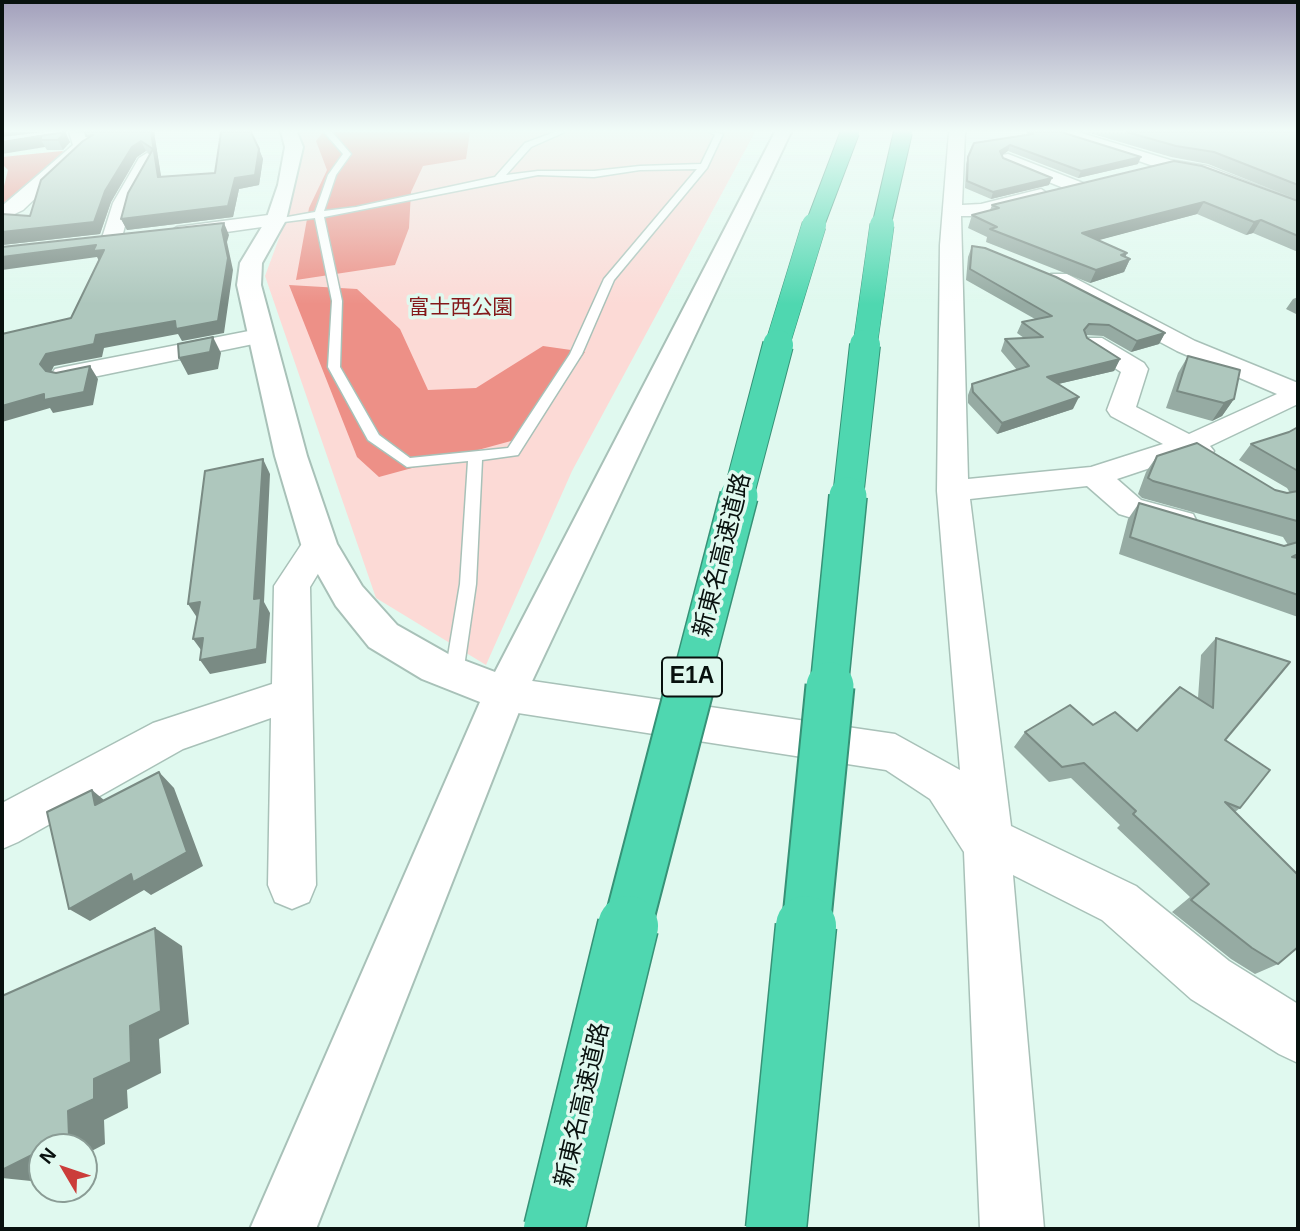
<!DOCTYPE html>
<meta charset="utf-8">
<style>
body{margin:0}
#map{position:relative;width:1300px;height:1231px;overflow:hidden;background:#e0f9ef;font-family:Arial,sans-serif}
canvas{display:block}
.frame{position:absolute;inset:0;border:4px solid #08110e;pointer-events:none}
.north{position:absolute;left:28px;top:1133px;width:70px;height:70px;box-sizing:border-box;background:#e0f9ef;border:2px solid #8a9c95;border-radius:50%;rotate:309deg;font-size:19px;font-weight:700;line-height:28px;text-align:center;color:#08110e}
.north::after{content:'';display:block;margin:auto;width:24px;height:32px;background:#cb3d3a;clip-path:polygon(50% 0,100% 100%,50% 72%,0 100%)}
</style>
<div id="map">
<canvas width="1300" height="1231"></canvas>
<div class="frame"></div>
<div class="north">N</div>
</div>
<script>
const ctx = document.querySelector('canvas').getContext('2d');
ctx.lineJoin = 'round';
function paint(path, color) {
  ctx.fillStyle = color;
  ctx.fill(path, 'evenodd');
}
function shape(rows) {
  const path = new Path2D();
  for (const r of rows) {
    path.moveTo(r[0], r[1]);
    for (let i = 2; i < r.length; i += 2) path.lineTo(r[i], r[i + 1]);
  }
  return path;
}
function stroke(path, color, width, dash) {
  ctx.strokeStyle = color;
  ctx.lineWidth = width;
  ctx.lineCap = dash ? 'butt' : 'round';
  ctx.setLineDash(dash || []);
  ctx.stroke(path);
}
function write(font, color, halo, rows, align = 'center') {
  ctx.font = font + ' Arial,"Noto Sans JP",sans-serif';
  ctx.lineWidth = 7;
  ctx.setLineDash([]);
  ctx.textBaseline = 'middle';
  ctx.strokeStyle = halo;
  ctx.fillStyle = color;
  for (const [text, x, y, turn = 0] of rows) {
    ctx.save();
    ctx.translate(x, y);
    ctx.rotate((+turn || 0) * Math.PI / 180);
    ctx.textAlign = isNaN(turn) ? turn : align;
    if (halo) ctx.strokeText(text, 0, 0);
    ctx.fillText(text, 0, 0);
    ctx.restore();
  }
}
paint(shape([
 [291,132,755,132,572,471,486,665,376,598,265,276,285,222]
]), '#fcdad6');
paint(shape([
 [323,132,470,132,466,159,423,166,411,192,409,228,395,265,296,280,309,208,327,170,316,141],
 [62,151,69,154,47,178,2,213,2,194,8,170,2,164,2,157],
 [289,285,357,289,400,329,428,390,476,388,543,346,585,352,522,438,379,477,357,457]
]), '#ed9087');
const lane = shape([
 [324,132,332,132,351,154,336,175,324,211,356,207,495,177,525,143,555,132,565,132,531,147,506,175,538,171,594,171,640,166,701,164,715,135,709,132,723,134,707,168,614,280,582,354,518,455,482,460,476,584,463,674,461,679,454,682,447,679,445,674,460,584,468,461,407,467,368,440,328,367,332,301,315,218,276,223,271,220,315,212,328,175,343,154,324,132],
 [697,169,604,279,570,354,508,448,410,458,379,435,340,367,342,301,324,217,538,175,594,177,640,170,697,169]
]);
const street = shape([
 [69,132,87,133,87,149,23,210,2,220,2,206,73,145,69,132],
 [949,132,965,132,962,205,981,204,1041,189,1050,195,1048,199,981,216,961,216,968,479,1091,467,1163,444,1111,416,1107,410,1121,372,1084,348,1081,343,1084,338,1102,338,1144,363,1148,369,1136,407,1189,434,1277,394,1177,351,1051,284,1048,279,1051,274,1067,274,1195,341,1298,383,1298,404,1210,446,1214,451,1209,457,1199,460,1186,456,1117,479,1141,500,1193,514,1197,522,1193,530,1181,533,1119,514,1087,486,970,499,1011,826,1136,886,1229,961,1298,1004,1298,1063,1279,1054,1191,999,1102,920,1013,875,1044,1229,980,1229,964,852,930,799,886,770,505,711,491,706,485,694,491,682,505,677,895,734,960,770,937,491,940,245,949,132],
 [1055,132,1078,132,1170,160,1207,166,1298,201,1298,213,1197,175,1162,169,1055,132],
 [147,153,155,158,131,203,121,241,118,245,104,245,101,241,113,203,139,158,147,153],
 [1008,154,1083,183,1086,187,1083,191,1071,191,1002,163,1000,159,1002,155,1008,154],
 [276,214,283,216,286,220,283,224,177,239,167,233,177,227,276,214],
 [259,329,268,331,271,336,268,341,64,383,55,381,51,375,55,369,64,367,259,329],
 [319,532,331,536,336,544,310,587,316,885,309,902,292,909,275,902,268,885,271,718,183,749,18,842,2,849,2,803,153,723,272,684,274,586,307,536,319,532]
]);
const secondary = shape([
 [281,132,297,132,303,147,286,220,262,263,261,285,307,456,337,544,362,586,397,625,450,655,495,672,775,132,791,132,526,694,316,1229,250,1229,480,702,422,679,369,647,336,606,301,544,275,456,237,285,240,263,266,220,278,185,285,147,281,132]
]);
stroke(lane, '#a8c1b8', 3);
stroke(street, '#a8c1b8', 3);
stroke(secondary, '#a8c1b8', 4);
paint(lane, '#fff');
paint(street, '#fff');
paint(secondary, '#fff');
const highwayBridgeFar5 = shape([
 [814,227,850,132],
 [881,227,903,132]
]);
const highwayBridgeFar4 = shape([
 [777,346,814,225],
 [865,346,882,225]
]);
const highwayBridgeFar3 = shape([
 [738,497,778,345],
 [848,497,865,345]
]);
const highwayBridgeFar2 = shape([
 [689,688,739,496],
 [829,688,848,496]
]);
const highwayBridgeFar1 = shape([
 [627,928,690,686],
 [806,928,830,686]
]);
const highwayBridge = shape([
 [554,1229,628,926],
 [776,1229,806,926]
]);
stroke(highwayBridgeFar5, '#369277', 20, []);
stroke(highwayBridgeFar4, '#369277', 25, []);
stroke(highwayBridgeFar3, '#369277', 32, []);
stroke(highwayBridgeFar2, '#369277', 40, []);
stroke(highwayBridgeFar1, '#369277', 51, []);
stroke(highwayBridge, '#369277', 63, []);
stroke(highwayBridgeFar5, '#4fd7b0', 18);
stroke(highwayBridgeFar4, '#4fd7b0', 24);
stroke(highwayBridgeFar3, '#4fd7b0', 30);
stroke(highwayBridgeFar2, '#4fd7b0', 37);
stroke(highwayBridgeFar1, '#4fd7b0', 47);
stroke(highwayBridge, '#4fd7b0', 60);
paint(shape([
 [65,132,70,142,63,150,47,150,45,147,2,142],
 [85,132,154,132,161,177,215,173,259,149,263,159,259,185,239,189,233,217,127,230,121,219,150,154,146,151,137,157,111,202,100,234,2,245,2,214,30,216,87,138],
 [1027,132,1138,164,1078,178,1008,151,1002,155,1003,158,1049,185,991,199,965,188,966,164,968,157,1026,135],
 [1086,132,1298,132,1298,200,1208,164,1171,157],
 [1298,201,1298,252,1253,233,1246,235,1197,214,1098,240,1130,259,1124,272,1090,283,986,242,987,237,968,228,972,215,990,210,992,205],
 [972,246,1165,333,1159,344,1131,352,1103,336,1086,335,1087,338,1120,359,1114,371,1058,384,1073,409,997,434,968,403,968,395,972,384,1017,370,1001,351,1005,339,1024,338,1017,333,1022,322,1035,319,966,280,968,257],
 [1298,297,1298,315,1286,309,1293,299],
 [1188,356,1234,399,1222,416,1212,421,1166,408,1178,373],
 [1298,427,1298,617,1119,554,1128,519,1139,503,1284,546,1288,545,1283,537,1142,498,1138,494,1146,472,1157,456,1275,490,1287,493,1290,493,1287,488,1239,460,1251,444,1289,432],
 [1216,638,1225,740,1240,808,1235,812,1278,964,1255,974,1231,959,1172,912,1190,897,1117,828,1120,825,1071,778,1049,782,1014,747,1025,732,1093,725,1137,731,1198,698,1201,655]
]), '#96aba3');
paint(shape([
 [2,132,44,132,2,137],
 [65,132,70,142,63,150,58,140],
 [151,132,154,132,163,188,158,177],
 [41,137,41,140,45,147,2,154,2,143],
 [141,141,146,151,137,157,111,202,100,234,2,245,2,232,105,191,132,147],
 [1010,145,1008,151,998,158,1000,151],
 [259,149,263,159,259,185,239,189,233,217,127,230,121,219,235,178],
 [1141,157,1138,164,1078,178,1081,171],
 [1052,178,1049,185,991,199,993,192],
 [1204,202,1197,214,1077,246,1082,233],
 [1261,220,1253,233,1246,235,1254,222],
 [224,223,229,235,227,242,233,270,224,333,182,341,178,334,104,348,102,357,54,366,49,376,40,364,46,354,96,335,222,230],
 [96,245,104,250,100,263,97,257,2,270,2,257],
 [1127,253,1123,262,1130,259,1124,272,1090,283,1096,270,1121,255],
 [1165,333,1159,344,1131,352,1137,341],
 [213,337,221,353,218,369,188,375,179,358],
 [1120,359,1114,371,1041,388,1047,377],
 [90,366,98,379,93,405,53,413,50,408,2,422,2,406],
 [1079,397,1073,409,997,434,1002,423],
 [1234,399,1222,416,1212,421,1224,403],
 [263,459,270,474,264,602,270,613,266,663,210,674,200,660,254,599],
 [200,602,198,619,188,604],
 [203,638,204,654,193,639],
 [159,772,174,788,203,866,151,895,144,890,90,921,69,909],
 [92,790,110,805,95,805],
 [155,928,182,946,189,1024,159,1039,161,1073,127,1090,128,1108,104,1120,105,1144,84,1155,84,1147,48,1147,68,1111,94,1079,130,1026],
 [42,1150,42,1175,31,1181,2,1178,2,1170]
]), '#7a8b84');
const building = shape([
 [65,132,58,140,41,140,41,137,2,143,2,142,65,132],
 [85,132,151,132,158,177,215,173,221,132,251,132,259,149,255,175,235,178,228,206,121,219,128,193,153,149,141,141,132,147,105,191,94,222,2,232,2,214,30,216,41,180,83,141,93,135,86,136,85,132],
 [1028,132,1061,132,1141,157,1081,171,1010,145,1000,151,1003,158,1052,178,993,192,967,181,968,157,974,143,1033,134,1028,132],
 [1127,132,1298,132,1298,185,1214,152,1176,146,1127,132],
 [1174,161,1202,166,1298,201,1298,236,1261,220,1254,222,1204,202,1082,233,1127,253,1121,255,1130,259,1096,270,990,229,997,227,972,215,999,208,992,205,1174,161],
 [224,223,222,230,228,258,218,321,176,329,175,321,96,335,94,344,46,354,40,364,46,371,56,373,90,366,84,392,44,400,44,394,2,406,2,334,71,318,104,250,93,251,96,245,2,257,2,247,224,223],
 [972,246,985,248,1056,277,1165,333,1137,341,1109,325,1089,324,1084,330,1087,338,1120,359,1047,377,1079,397,1002,423,973,392,972,384,1029,366,1005,339,1043,337,1022,322,1052,316,970,269,972,246],
 [213,337,210,352,179,358,178,344,213,337],
 [1188,356,1240,370,1234,399,1224,403,1177,391,1188,356],
 [1298,427,1298,471,1251,444,1289,432,1298,427],
 [1197,443,1275,490,1287,493,1298,491,1298,523,1297,521,1153,481,1148,478,1157,456,1197,443],
 [263,459,254,599,261,598,257,649,200,660,203,638,193,639,200,602,188,604,205,471,263,459],
 [1139,503,1284,546,1298,542,1298,541,1298,554,1292,557,1298,558,1298,595,1130,537,1139,503],
 [1216,638,1290,662,1225,740,1270,770,1240,808,1225,802,1298,875,1298,947,1278,964,1252,948,1191,900,1209,884,1133,814,1136,811,1084,763,1062,767,1025,732,1070,705,1093,725,1115,712,1137,731,1180,687,1213,708,1216,638],
 [159,772,187,852,133,882,131,874,69,909,47,812,92,790,95,805,159,772],
 [155,928,161,1011,130,1026,131,1062,94,1079,94,1099,68,1111,69,1137,48,1147,42,1147,42,1150,2,1170,2,996,155,928]
]);
paint(building, '#aec7bd');
stroke(building, '#7a8b84', 2);
const sky = ctx.createLinearGradient(0, 0, 0, 304);
sky.addColorStop(0, '#a29fbb');
sky.addColorStop(0.43, '#f1fcf8');
sky.addColorStop(1, '#f1fcf800');
ctx.fillStyle = sky;
ctx.fillRect(0, 0, 1300, 304);
write('21px', '#841719', '#e0f9ef', [
 ["富士西公園",461,308]
]);
for (const [x, y, w] of [
 [692,677,60]
]) {
  const box = new Path2D();
  box.roundRect(x - w / 2, y - 19.5, w, 39, 5);
  ctx.fillStyle = '#e0f9ef';
  ctx.fill(box);
  stroke(box, '#08110e', 2);
}
write('bold 23px', '#08110e', null, [
 ["E1A",692,677]
]);
write('24px', '#08110e', '#e0f9ef', [
 ["新東名高速道路",723,555,-76],
 ["新東名高速道路",583,1105,-77]
]);
</script>
